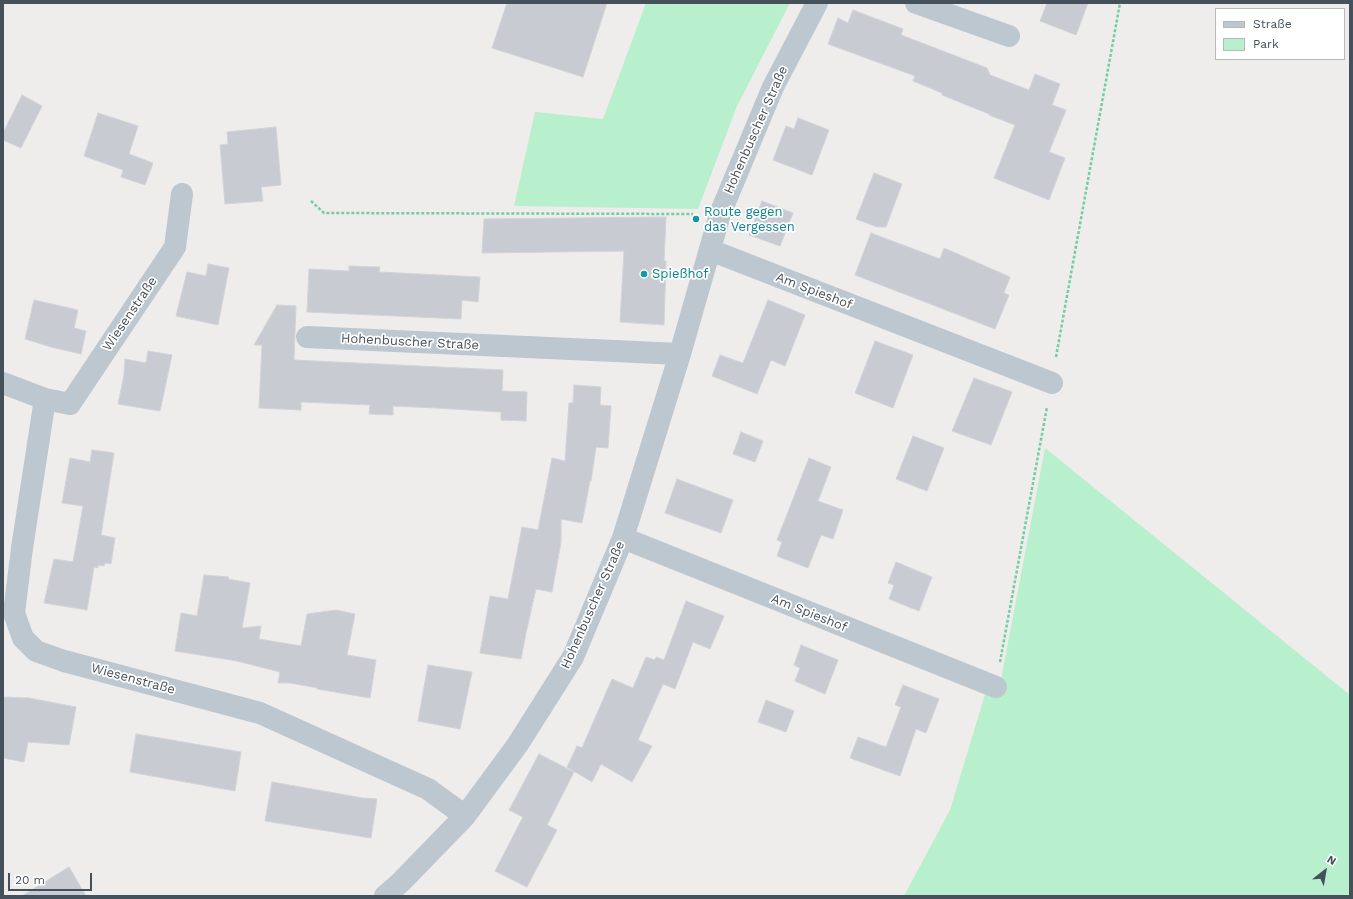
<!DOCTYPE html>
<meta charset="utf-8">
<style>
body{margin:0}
#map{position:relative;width:1353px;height:899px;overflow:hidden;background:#efecec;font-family:"Work Sans",sans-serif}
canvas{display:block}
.frame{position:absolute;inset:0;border:4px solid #44505a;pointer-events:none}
.legend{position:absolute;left:1215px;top:8px;width:130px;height:52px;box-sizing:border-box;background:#fff;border:1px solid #b4b9bd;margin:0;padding:5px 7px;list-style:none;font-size:12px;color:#44505a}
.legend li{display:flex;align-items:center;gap:8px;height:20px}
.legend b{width:20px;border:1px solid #b4b9bd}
.north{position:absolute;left:1305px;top:851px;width:40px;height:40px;-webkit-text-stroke:3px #fff;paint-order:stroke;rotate:31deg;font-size:11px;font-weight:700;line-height:16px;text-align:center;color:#44505a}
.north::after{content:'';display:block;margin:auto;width:14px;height:18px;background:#44505a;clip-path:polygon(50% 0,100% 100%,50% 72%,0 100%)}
.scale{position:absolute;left:8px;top:873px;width:84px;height:18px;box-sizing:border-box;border:2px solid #44505a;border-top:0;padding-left:5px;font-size:12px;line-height:14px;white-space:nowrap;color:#44505a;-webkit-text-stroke:3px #fff;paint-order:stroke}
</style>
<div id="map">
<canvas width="1353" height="899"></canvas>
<div class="frame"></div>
<ul class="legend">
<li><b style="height:5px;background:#bcc7cf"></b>Straße</li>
<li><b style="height:11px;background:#b8efcd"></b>Park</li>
</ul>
<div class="north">N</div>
<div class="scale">20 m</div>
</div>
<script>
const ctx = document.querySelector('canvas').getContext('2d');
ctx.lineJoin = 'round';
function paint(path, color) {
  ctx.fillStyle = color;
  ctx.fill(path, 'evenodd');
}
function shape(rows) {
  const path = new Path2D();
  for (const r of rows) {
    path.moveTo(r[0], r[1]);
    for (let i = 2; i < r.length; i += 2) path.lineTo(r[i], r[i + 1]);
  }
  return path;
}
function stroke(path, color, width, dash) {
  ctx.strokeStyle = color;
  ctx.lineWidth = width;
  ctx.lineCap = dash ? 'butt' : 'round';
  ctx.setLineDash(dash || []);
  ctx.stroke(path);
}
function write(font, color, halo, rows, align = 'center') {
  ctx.font = font + ' "Work Sans",sans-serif';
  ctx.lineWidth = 3.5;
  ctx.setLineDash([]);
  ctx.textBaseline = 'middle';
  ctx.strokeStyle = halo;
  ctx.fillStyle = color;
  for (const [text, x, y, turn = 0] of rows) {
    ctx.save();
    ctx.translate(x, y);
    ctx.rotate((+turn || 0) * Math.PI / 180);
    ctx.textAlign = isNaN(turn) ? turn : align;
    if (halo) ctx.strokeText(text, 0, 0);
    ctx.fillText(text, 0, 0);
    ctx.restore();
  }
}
paint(shape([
 [646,3,790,3,737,106,698,209,514,206,535,112,603,119],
 [1045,448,1350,695,1350,896,904,896,950,810,987,688,999,690]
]), '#b8efcd');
const building = shape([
 [507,3,607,3,583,77,492,48,507,3],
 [1047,3,1088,3,1076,35,1040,21,1047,3],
 [853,10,903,29,901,35,987,68,990,75,1029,90,1035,74,1060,84,1052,105,1066,110,1049,152,1065,158,1049,200,994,178,1015,125,989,115,989,114,942,95,942,93,913,81,915,76,828,44,838,18,848,23,853,10],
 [22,95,42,106,21,148,3,140,3,133,22,95],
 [98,113,138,126,129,154,153,163,145,185,121,177,123,170,84,156,98,113],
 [798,118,829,130,812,175,773,160,786,126,794,129,798,118],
 [276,127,281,185,261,187,263,201,225,204,220,145,228,144,227,132,276,127],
 [874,173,902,184,886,227,877,227,856,219,874,173],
 [762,201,793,213,780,246,749,235,762,201],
 [666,217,664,261,666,261,664,325,620,322,624,251,482,253,484,219,666,217],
 [871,233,940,259,944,248,1010,277,1004,293,1009,295,995,329,855,275,871,233],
 [208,264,229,268,218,325,176,316,187,272,206,276,208,264],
 [349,266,380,267,379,272,480,277,478,302,462,300,461,319,307,312,309,269,349,271,349,266],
 [34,300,78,310,74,328,86,331,81,354,51,347,25,339,34,300],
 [768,300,805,315,785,366,771,360,757,394,712,376,720,355,743,363,768,300],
 [277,305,296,306,294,360,503,370,502,391,527,392,526,421,501,420,501,412,436,408,393,406,393,415,369,414,370,405,301,402,301,410,259,408,262,345,254,345,277,305],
 [875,341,913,355,893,408,855,393,875,341],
 [148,351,172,355,160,411,118,404,124,375,125,359,146,363,148,351],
 [974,378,1012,392,991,445,952,431,974,378],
 [574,385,601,387,600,405,611,406,608,448,596,447,591,481,590,481,582,523,561,519,561,542,552,592,536,589,526,633,521,659,480,653,490,596,508,599,522,527,538,530,552,458,565,461,569,403,573,403,574,385],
 [741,432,763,441,755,462,733,454,741,432],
 [913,436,944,448,927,491,896,479,913,436],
 [92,450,114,453,101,535,115,538,111,564,105,563,104,566,98,565,98,568,94,567,87,610,44,603,54,559,73,562,83,506,62,503,70,458,90,462,92,450],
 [809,458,831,467,818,501,843,510,833,539,821,535,808,568,777,556,782,542,777,540,809,458],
 [677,479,733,500,721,533,665,513,677,479],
 [896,562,932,577,919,611,889,599,894,585,888,583,896,562],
 [204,575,229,577,228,579,250,583,242,628,261,626,259,639,301,646,307,614,336,610,355,614,347,655,376,660,370,698,317,689,318,688,290,683,278,683,280,672,237,661,175,651,181,613,197,616,204,575],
 [686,601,724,616,710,649,693,642,675,689,663,684,638,740,652,746,632,782,601,764,592,782,567,767,577,746,582,748,612,679,633,688,646,657,655,660,656,657,664,660,686,601],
 [801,645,838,660,825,694,795,681,800,668,794,665,801,645],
 [428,665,472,672,460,729,418,721,428,665],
 [903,685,939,699,926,733,916,729,900,776,850,758,858,737,886,747,901,707,895,705,903,685],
 [3,697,29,698,76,707,69,745,28,742,24,762,3,758,3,697],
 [766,700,794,711,786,732,758,722,766,700],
 [136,734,241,752,235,791,130,772,136,734],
 [539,754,574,772,547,825,557,830,527,887,495,871,523,817,509,810,539,754],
 [272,782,363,798,377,799,371,838,265,821,272,782],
 [69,867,86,896,22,896,69,867]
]);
paint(building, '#c9cbd2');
stroke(building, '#d0d3d8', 1);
stroke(shape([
 [311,201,324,213,693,214],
 [1056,357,1120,3],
 [1000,662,1047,407]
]), '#70ce9f', 2.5, [3, 2]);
stroke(shape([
 [916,3,1009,36],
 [710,250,1052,383],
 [307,337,680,354],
 [3,383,45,399,70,404,175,247,182,194],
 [45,399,22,548,14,613,23,638,36,651,64,661,260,713,428,789,465,816],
 [623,538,996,687],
 [385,896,401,882,465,816,518,744,573,657,623,538,680,354,720,214,773,87,817,3]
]), '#bcc7cf', 22);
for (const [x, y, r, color] of [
 [696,219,4,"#0f9aa8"],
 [644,274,4,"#0f9aa8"]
]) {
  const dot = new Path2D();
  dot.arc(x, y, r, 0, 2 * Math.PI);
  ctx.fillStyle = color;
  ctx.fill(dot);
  stroke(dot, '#fff', 1.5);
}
write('13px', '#44505a', '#fff', [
 ["Hohenbuscher Straße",756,130,-66],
 ["Am Spieshof",814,291,21],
 ["Wiesenstraße",130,314,-56],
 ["Hohenbuscher Straße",410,342,3],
 ["Hohenbuscher Straße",593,605,-66],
 ["Am Spieshof",809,613,22],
 ["Wiesenstraße",133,679,15]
]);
write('13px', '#0d838f', '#fff', [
 ["Route gegen",704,212],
 ["das Vergessen",704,227],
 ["Spießhof",652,274]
], 'left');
</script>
